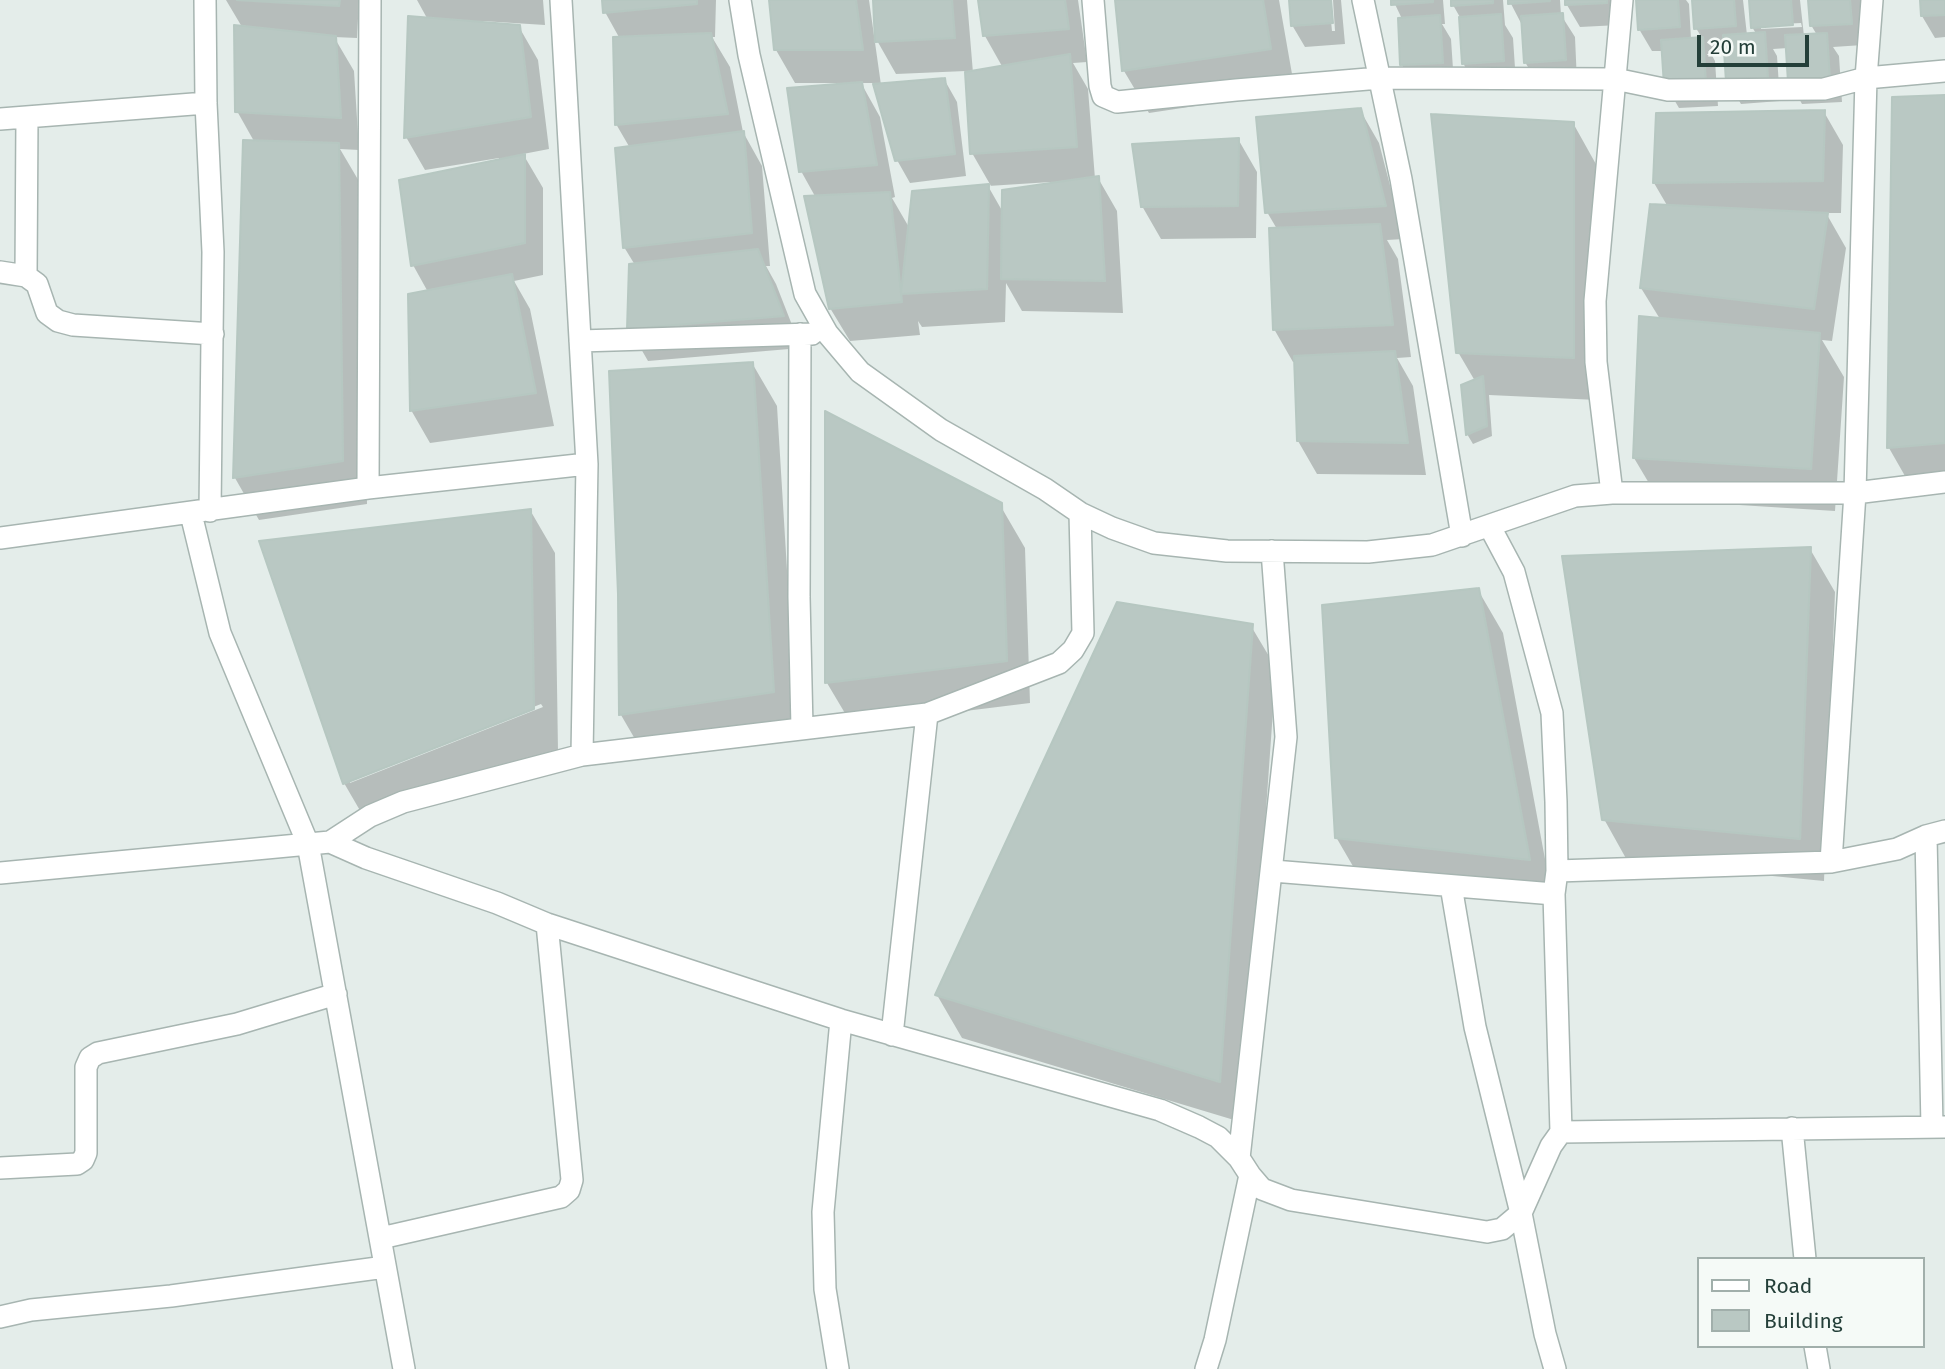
<!DOCTYPE html>
<style>
body{margin:0}
#map{position:relative;width:1945px;height:1369px;overflow:hidden;background:#e4edea;font-family:"Fira Sans",sans-serif}
canvas{display:block}
.legend{position:absolute;left:1697px;top:1257px;width:228px;height:91px;box-sizing:border-box;background:#f5faf7;border:2px solid #a1afab;margin:0;padding:9px 12px;list-style:none;font-size:21px;color:#243f39}
.legend li{display:flex;align-items:center;gap:14px;height:35px}
.legend b{width:35px;border:2px solid #a1afab}
.scale{position:absolute;left:1697px;top:35px;width:112px;height:32px;box-sizing:border-box;border:4px solid #243f39;border-top:0;padding-left:9px;font-size:21px;line-height:24px;white-space:nowrap;color:#243f39;-webkit-text-stroke:5px #f5faf7;paint-order:stroke}
</style>
<div id="map">
<canvas width="1945" height="1369"></canvas>
<ul class="legend">
<li><b style="height:9px;background:#fff"></b>Road</li>
<li><b style="height:19px;background:#b9c8c3"></b>Building</li>
</ul>
<div class="scale">20 m</div>
</div>
<script>
const ctx = document.querySelector('canvas').getContext('2d');
ctx.lineJoin = 'round';
function paint(path, color) {
  ctx.fillStyle = color;
  ctx.fill(path, 'evenodd');
}
function shape(rows) {
  const path = new Path2D();
  for (const r of rows) {
    path.moveTo(r[0], r[1]);
    for (let i = 2; i < r.length; i += 2) path.lineTo(r[i], r[i + 1]);
  }
  return path;
}
function stroke(path, color, width, dash) {
  ctx.strokeStyle = color;
  ctx.lineWidth = width;
  ctx.lineCap = dash ? 'butt' : 'round';
  ctx.setLineDash(dash || []);
  ctx.stroke(path);
}
paint(shape([
 [226,0,359,0,357,38,334,37,354,71,359,150,340,149,363,188,367,504,259,520,235,478,255,143,237,111,242,27],
 [417,0,543,0,545,25,482,21,482,24,519,27,538,60,549,149,523,154,543,188,543,275,514,281,530,309,554,426,430,443,411,410,428,292,413,265,499,161,499,158,425,170,406,137,428,20],
 [604,0,716,0,715,37,712,37,730,67,743,132,762,166,770,266,766,266,776,284,801,348,648,361,629,328,635,265,624,247,630,148,616,124,620,39,605,12],
 [771,0,869,0,881,85,944,79,957,102,966,176,910,183,897,160,875,83,861,83,880,117,895,197,892,198,910,229,913,192,991,186,972,153,966,71,896,74,875,37,877,37,875,0,967,0,973,73,1003,68,985,36,980,0,1078,0,1087,62,1073,63,1088,89,1095,179,1098,178,1117,211,1123,313,1022,311,1006,283,1005,322,922,327,918,321,920,335,850,341,830,308,816,198,801,171,842,83,795,83,776,50],
 [1051,182,1051,185,1004,214,988,186],
 [1117,0,1279,0,1295,91,1149,113,1124,71],
 [1291,0,1329,0,1332,31,1335,31,1333,0,1341,0,1345,44,1305,47,1292,25],
 [1393,0,1443,0,1445,24,1442,24,1451,39,1454,84,1415,87,1402,65,1402,19],
 [1453,0,1503,0,1505,25,1513,38,1516,83,1476,86,1463,63,1461,19,1453,5],
 [1509,0,1560,0,1561,15,1575,37,1577,82,1538,84,1525,62,1522,25],
 [1567,0,1618,0,1619,25,1580,27,1567,5],
 [1638,0,1686,0,1689,4,1691,39,1702,38,1696,28,1694,0,1743,0,1747,35,1757,35,1752,27,1750,0,1800,0,1804,36,1817,35,1811,25,1810,0,1861,0,1863,45,1833,47,1839,56,1842,102,1802,104,1790,82,1788,48,1773,49,1777,56,1780,101,1741,104,1728,82,1726,49,1709,50,1715,61,1718,106,1679,108,1666,86,1664,51,1652,51,1639,29],
 [1801,23,1802,27,1761,29,1761,25],
 [1921,0,1945,0,1945,37,1935,38,1922,16],
 [1945,97,1945,488,1913,490,1889,448,1894,99],
 [1360,110,1379,143,1404,239,1387,240,1398,259,1411,357,1397,358,1413,386,1426,475,1317,474,1298,441,1296,362,1293,362,1274,329,1277,229,1267,212],
 [1824,112,1843,145,1841,213,1826,213,1846,248,1832,341,1822,340,1844,377,1835,511,1659,500,1634,458,1660,319,1641,288,1668,207,1654,183],
 [1573,123,1597,166,1597,400,1489,395,1492,436,1473,444,1467,434,1475,381,1458,352],
 [1238,139,1257,172,1256,238,1161,239,1142,206],
 [752,363,777,406,797,734,646,758,621,715,620,594],
 [827,414,1000,505,1025,548,1030,703,852,725,827,683],
 [530,510,555,553,558,751,369,826,344,783],
 [541,704,543,707,350,783,350,779],
 [1810,549,1835,592,1824,881,1628,862,1604,819],
 [1478,590,1503,633,1553,902,1361,880,1336,837],
 [1251,626,1276,668,1244,1123,962,1038,937,995]
]), '#0003');
const building = shape([
 [237,0,340,0,339,6,237,0],
 [602,0,697,0,697,4,603,13,602,0],
 [769,0,856,0,863,50,774,50,769,0],
 [873,0,952,0,955,38,875,42,873,0],
 [978,0,1065,0,1069,29,983,36,978,0],
 [1115,0,1263,0,1271,49,1122,71,1115,0],
 [1289,0,1331,0,1333,23,1291,26,1289,0],
 [1391,0,1433,0,1433,2,1391,5,1391,0],
 [1451,0,1493,0,1493,3,1451,6,1451,0],
 [1508,0,1550,0,1550,1,1508,4,1508,0],
 [1565,0,1607,0,1607,3,1565,5,1565,0],
 [1636,0,1678,0,1680,27,1638,30,1636,0],
 [1692,0,1734,0,1736,26,1694,29,1692,0],
 [1749,0,1791,0,1793,25,1751,28,1749,0],
 [1808,0,1850,0,1852,24,1810,26,1808,0],
 [1920,0,1945,0,1945,15,1921,16,1920,0],
 [1563,13,1566,60,1524,63,1521,16,1563,13],
 [1501,14,1504,61,1462,64,1459,17,1501,14],
 [1440,15,1443,63,1400,65,1398,18,1440,15],
 [408,16,520,25,531,117,404,138,408,16],
 [234,25,336,36,341,118,235,112,234,25],
 [1765,32,1768,79,1726,82,1723,35,1765,32],
 [711,33,728,114,615,125,613,37,711,33],
 [1827,33,1830,80,1788,82,1785,35,1827,33],
 [1703,37,1706,84,1664,86,1661,40,1703,37],
 [1070,54,1077,147,970,154,965,72,1070,54],
 [945,78,955,154,895,161,873,84,945,78],
 [862,82,877,165,799,172,787,88,862,82],
 [1945,95,1945,443,1887,448,1892,97,1945,95],
 [1361,108,1386,206,1265,213,1256,117,1361,108],
 [1825,110,1823,181,1653,183,1656,113,1825,110],
 [1431,114,1574,122,1574,358,1456,353,1431,114],
 [744,131,752,233,623,248,615,148,744,131],
 [1239,138,1238,206,1141,207,1132,144,1239,138],
 [243,140,339,143,343,461,233,478,243,140],
 [525,154,525,243,411,266,399,180,525,154],
 [1099,176,1105,281,1001,279,1002,190,1099,176],
 [989,184,987,289,901,294,912,191,989,184],
 [890,192,902,302,829,309,804,196,890,192],
 [1650,204,1828,213,1814,309,1640,288,1650,204],
 [1380,224,1393,325,1273,330,1269,228,1380,224],
 [758,249,784,316,627,329,629,264,758,249],
 [512,274,536,393,410,411,408,294,512,274],
 [1639,316,1820,333,1811,469,1633,458,1639,316],
 [1395,351,1408,443,1297,441,1294,356,1395,351],
 [753,362,774,692,619,715,618,594,609,371,753,362],
 [1483,376,1487,426,1466,435,1461,385,1483,376],
 [825,411,1002,503,1007,661,825,683,825,411],
 [531,509,534,709,343,784,259,541,531,509],
 [1811,547,1800,839,1602,820,1562,556,1811,547],
 [1479,588,1530,860,1335,838,1322,605,1479,588],
 [1117,602,1253,624,1220,1082,935,995,1117,602]
]);
paint(building, '#b9c8c3');
stroke(building, '#b6c7c1', 2);
const minor = shape([
 [205,0,206,103,213,252,210,511],
 [561,0,587,464,582,755],
 [740,0,749,55,805,294,827,333,860,372,941,430,1045,489,1080,513,1112,528,1154,543,1227,551,1368,552,1432,545,1575,496,1612,493,1855,493,1945,482],
 [1093,0,1100,86,1103,96,1117,102,1236,90,1380,78,1615,79,1668,90,1824,89,1866,78,1945,71],
 [1363,0,1401,179,1462,536],
 [0,119,206,103],
 [0,272,26,276,37,284,47,313,58,321,73,325,213,334],
 [26,276,27,117],
 [800,334,799,597,802,728],
 [580,341,812,334],
 [368,488,370,0],
 [1612,493,1596,362,1595,301,1622,0],
 [191,514,220,633,308,844,404,1369],
 [1490,527,1514,572,1552,713,1556,802,1557,871,1554,894,1561,1132],
 [0,538,368,488,587,464],
 [1926,836,1932,1127],
 [330,842,370,816,403,802,582,755,927,714,1059,663,1073,650,1083,633,1080,513],
 [1831,862,1855,493,1866,78,1872,0],
 [1273,871,1554,894],
 [1557,871,1831,862,1897,849,1926,836,1945,831],
 [0,873,330,842,366,858,497,903,547,924,841,1020,1160,1110,1199,1127,1218,1137,1239,1158,1250,1175,1262,1189,1291,1200,1487,1232,1502,1229,1521,1213,1551,1146,1561,1132,1945,1127],
 [1451,886,1475,1027,1521,1213,1545,1334,1555,1369],
 [892,1035,927,714],
 [1792,1128,1805,1259],
 [1239,1158,1286,737,1272,551],
 [0,1168,77,1164,83,1160,86,1153,86,1067,90,1058,98,1053,237,1024,336,994],
 [381,1238,561,1197,569,1190,572,1180,547,924],
 [0,1317,31,1310,171,1296,385,1267],
 [1815,1346,1819,1369],
 [838,1369,825,1289,823,1212,841,1020],
 [1206,1369,1215,1340,1250,1175]
]);
stroke(minor, '#a7b5b1', 24);
stroke(minor, '#fff', 21);
</script>
